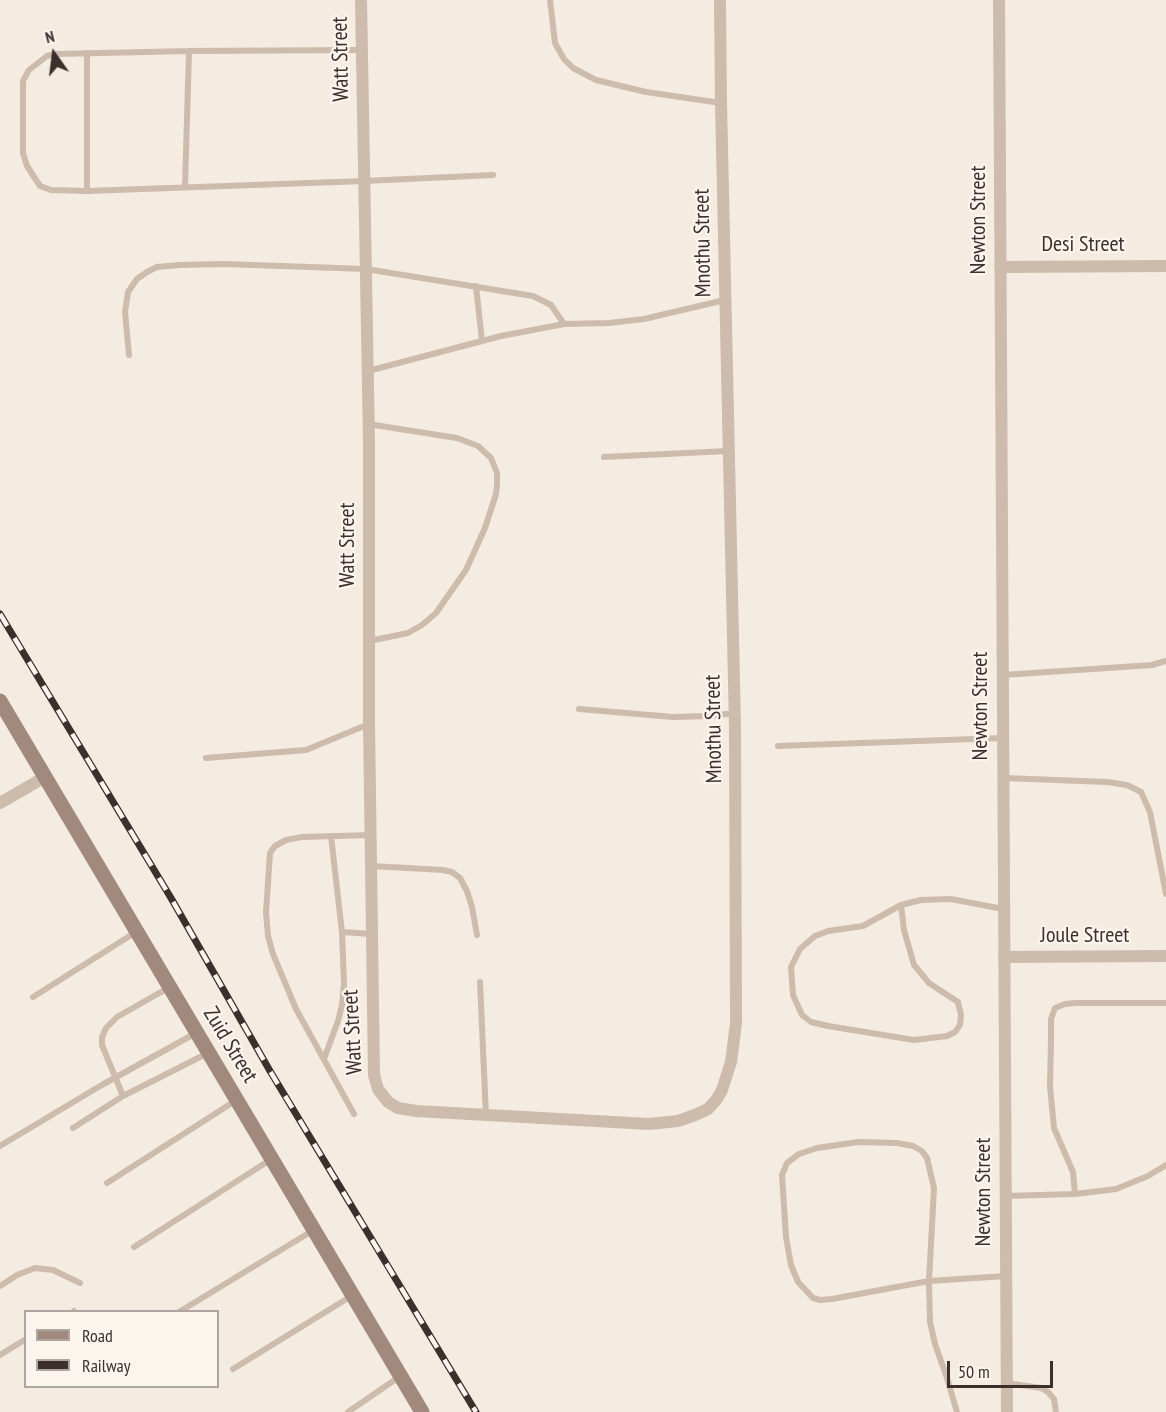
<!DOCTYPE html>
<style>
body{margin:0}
#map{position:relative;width:1166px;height:1412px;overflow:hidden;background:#f4ebe1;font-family:"PT Sans Narrow",sans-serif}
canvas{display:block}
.legend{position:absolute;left:24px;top:1310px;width:195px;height:78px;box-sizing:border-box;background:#fbf5ee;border:2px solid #aea6a0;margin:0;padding:8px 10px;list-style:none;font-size:18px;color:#3b302b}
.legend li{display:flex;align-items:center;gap:12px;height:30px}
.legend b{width:30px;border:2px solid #aea6a0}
.north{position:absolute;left:24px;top:24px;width:60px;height:60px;-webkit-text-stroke:4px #fbf5ee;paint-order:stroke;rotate:346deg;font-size:16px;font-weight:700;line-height:24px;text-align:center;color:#3b302b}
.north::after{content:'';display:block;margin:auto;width:21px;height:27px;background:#3b302b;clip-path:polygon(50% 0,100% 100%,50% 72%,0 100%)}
.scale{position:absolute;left:947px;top:1361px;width:106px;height:27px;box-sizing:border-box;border:3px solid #3b302b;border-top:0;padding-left:8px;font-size:18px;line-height:21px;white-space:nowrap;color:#3b302b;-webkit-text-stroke:4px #fbf5ee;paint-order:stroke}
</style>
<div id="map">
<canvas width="1166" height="1412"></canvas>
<ul class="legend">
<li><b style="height:8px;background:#a18a7d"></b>Road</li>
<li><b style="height:8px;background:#3b302b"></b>Railway</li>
</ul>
<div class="north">N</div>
<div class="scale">50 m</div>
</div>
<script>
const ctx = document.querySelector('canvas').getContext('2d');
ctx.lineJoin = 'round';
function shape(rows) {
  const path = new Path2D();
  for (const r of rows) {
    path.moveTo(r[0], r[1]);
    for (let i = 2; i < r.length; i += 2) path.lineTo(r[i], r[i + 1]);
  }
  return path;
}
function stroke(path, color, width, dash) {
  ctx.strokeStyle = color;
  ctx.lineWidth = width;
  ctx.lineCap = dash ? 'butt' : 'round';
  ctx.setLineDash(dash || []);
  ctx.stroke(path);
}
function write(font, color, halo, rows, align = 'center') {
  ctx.font = font + ' "PT Sans Narrow",sans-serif';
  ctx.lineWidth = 4.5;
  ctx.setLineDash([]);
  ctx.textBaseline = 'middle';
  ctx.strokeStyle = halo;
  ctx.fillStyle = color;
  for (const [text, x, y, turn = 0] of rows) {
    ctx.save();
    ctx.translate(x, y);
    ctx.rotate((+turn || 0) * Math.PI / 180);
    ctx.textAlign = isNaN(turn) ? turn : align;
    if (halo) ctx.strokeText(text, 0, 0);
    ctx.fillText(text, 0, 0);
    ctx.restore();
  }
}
stroke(shape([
 [550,0,555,43,564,59,573,68,596,80,646,92,721,103],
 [362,50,189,51,56,54,47,56,29,70,23,81,23,153,27,166,40,186,51,190,87,191,364,181,493,175],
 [87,53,87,191],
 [185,187,189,51],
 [476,286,482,341],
 [129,355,125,312,128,292,137,279,147,272,157,267,180,265,224,264,366,269,533,296,551,305,564,324],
 [368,371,501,336,564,324,609,323,644,319,725,300],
 [368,424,457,438,478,446,491,458,497,473,497,485,496,494,485,528,466,570,436,613,422,625,408,633,369,641],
 [604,457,728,451],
 [1003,675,1152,665,1166,661],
 [579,709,673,717,710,716,735,713],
 [778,746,1003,738],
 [206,758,306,750,369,724],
 [1004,778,1107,782,1127,785,1141,792,1150,812,1166,894],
 [371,866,443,870,452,872,460,878,467,891,472,907,477,935],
 [901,905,904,930,914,965,929,983,958,1002,961,1015,960,1025,955,1032,947,1036,914,1040,828,1026,811,1022,802,1015,793,995,791,967,800,949,815,936,828,931,863,926,901,905,921,900,951,899,1003,909],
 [342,932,371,934],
 [480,982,486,1116],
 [33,997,136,932],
 [324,1059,338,1021,342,1005,344,984,342,932,331,836],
 [123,1096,208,1053],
 [354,1114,296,1009,273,954,268,936,266,912,270,853,275,846,286,840,302,837,371,835],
 [73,1128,123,1096,102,1045,102,1037,106,1028,117,1017,168,988],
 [0,1146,100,1086,196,1033],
 [107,1183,235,1101],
 [1075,1194,1073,1172,1054,1128,1050,1086,1051,1039,1051,1019,1055,1008,1065,1004,1076,1003,1166,1003],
 [1006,1196,1075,1194,1116,1189,1148,1176,1166,1165],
 [134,1247,270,1160],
 [0,1286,17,1275,35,1268,53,1270,80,1283],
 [73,1312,74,1311],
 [179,1312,312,1231],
 [0,1355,26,1339],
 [233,1369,353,1295],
 [1006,1383,1041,1388,1048,1392,1054,1399,1056,1412],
 [348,1412,399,1377],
 [957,1412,947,1378,935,1344,930,1322,929,1281,934,1188,927,1158,922,1151,913,1146,897,1143,858,1142,817,1148,799,1154,787,1163,782,1175,786,1237,791,1265,798,1282,813,1298,820,1300,832,1299,929,1281,1006,1276]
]), '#cdbbac', 6);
stroke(shape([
 [361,0,369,442,369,724,374,1075,378,1089,388,1102,398,1108,416,1111,649,1124,678,1121,695,1115,708,1109,717,1099,722,1090,731,1062,736,1023,735,726,721,103,720,0],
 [999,0,1007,1412],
 [1000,267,1166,266],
 [0,803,45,777],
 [1004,957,1166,956]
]), '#cdbbac', 12);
stroke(shape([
 [0,701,422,1412]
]), '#a18a7d', 15);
const rail = shape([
 [0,614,171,898,270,1071,476,1412]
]);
stroke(rail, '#3b302b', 7);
stroke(rail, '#fbf5ee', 4.5, [14]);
write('22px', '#3b302b', '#fbf5ee', [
 ["Watt Street",341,59,-91],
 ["Newton Street",979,220,-90],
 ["Mnothu Street",703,243,-91],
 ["Desi Street",1083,245],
 ["Watt Street",348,545,-90],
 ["Newton Street",981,706,-90],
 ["Mnothu Street",714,729,-91],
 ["Joule Street",1085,936],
 ["Watt Street",353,1032,-93],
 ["Zuid Street",230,1045,59],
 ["Newton Street",984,1192,-90]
]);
</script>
